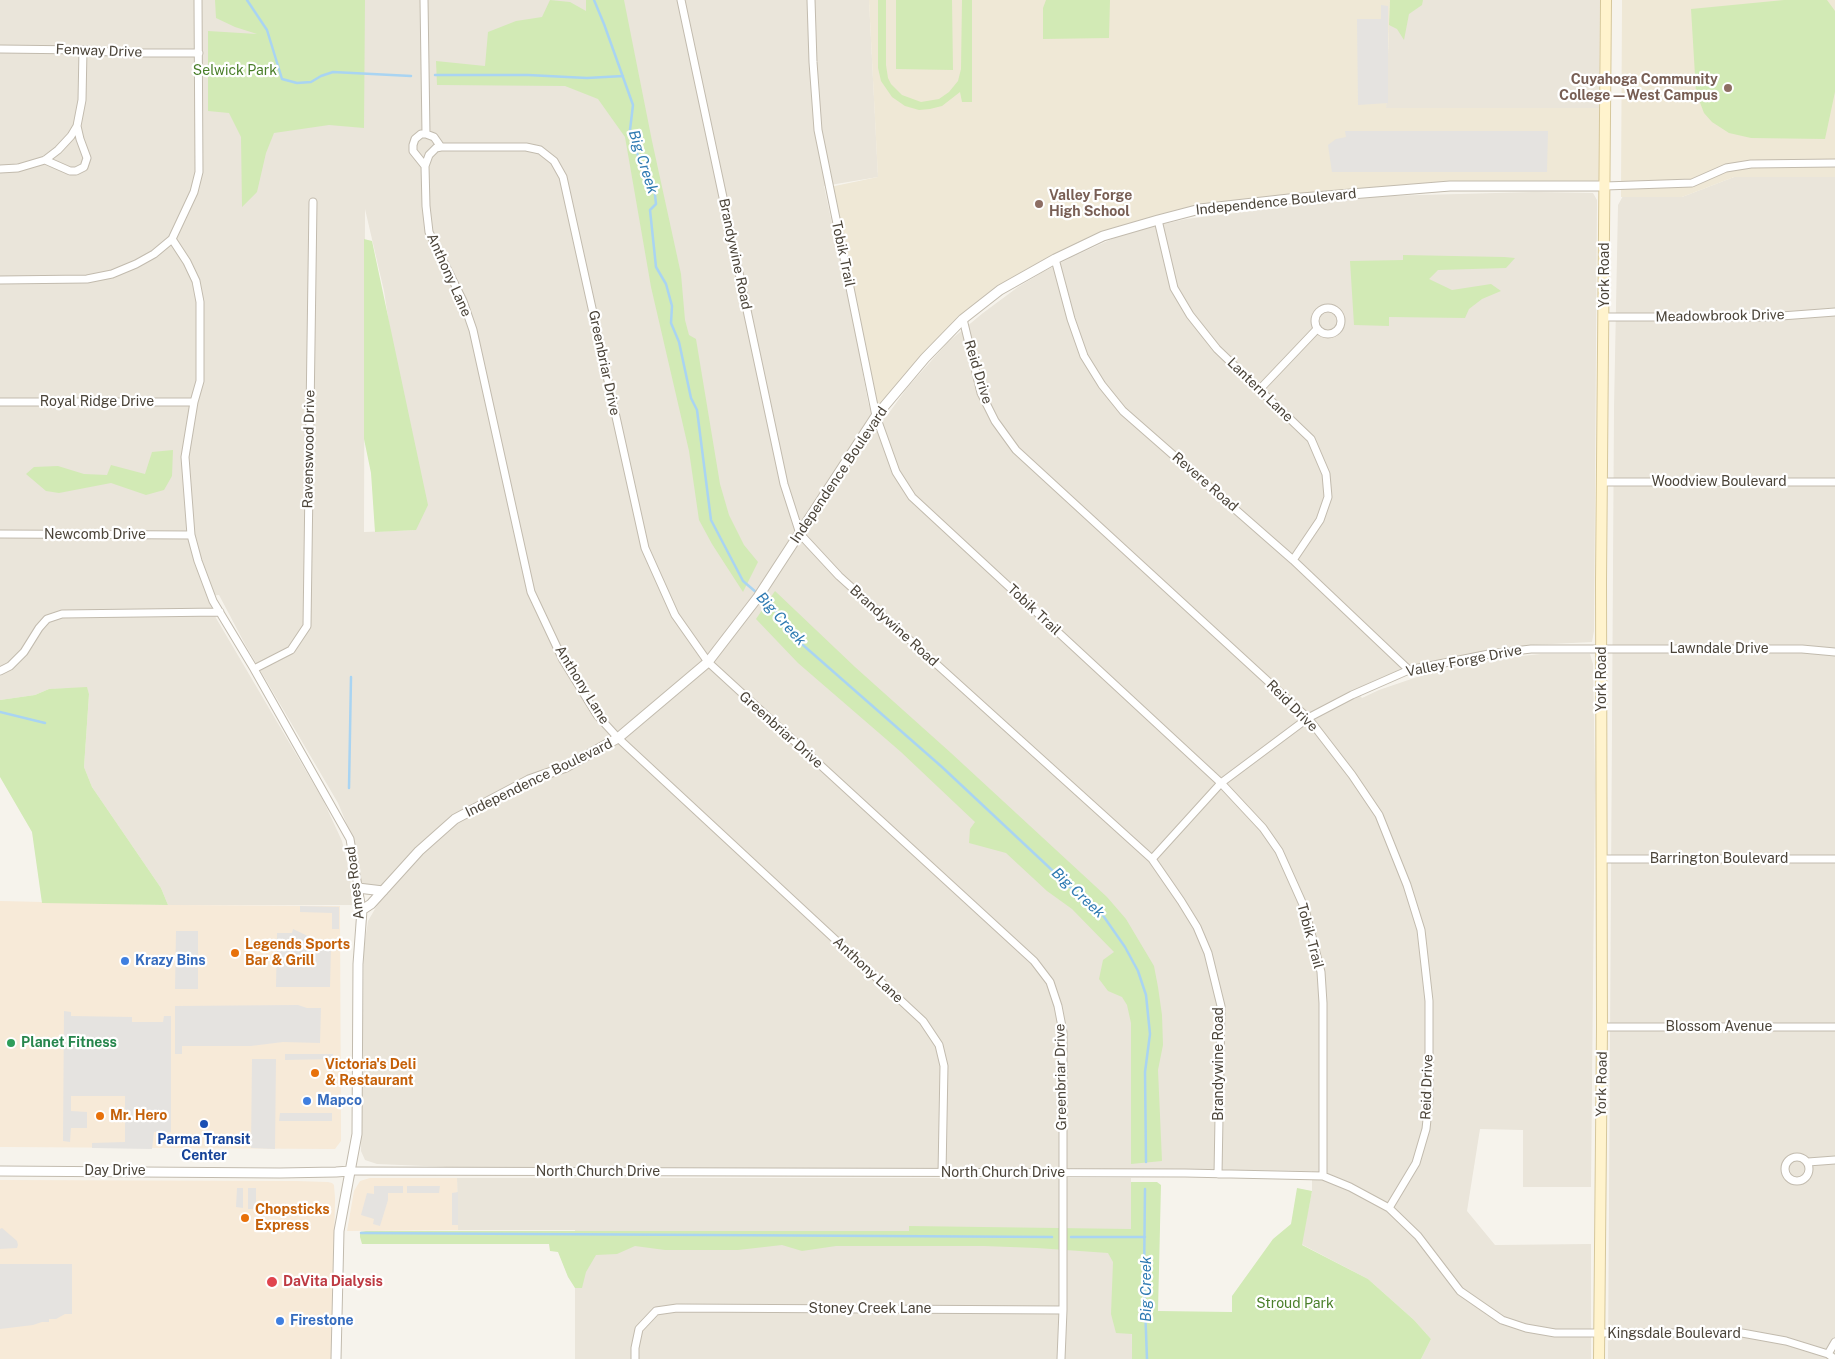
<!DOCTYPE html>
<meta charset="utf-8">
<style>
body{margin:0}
canvas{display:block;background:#f6f3ec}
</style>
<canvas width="1835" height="1359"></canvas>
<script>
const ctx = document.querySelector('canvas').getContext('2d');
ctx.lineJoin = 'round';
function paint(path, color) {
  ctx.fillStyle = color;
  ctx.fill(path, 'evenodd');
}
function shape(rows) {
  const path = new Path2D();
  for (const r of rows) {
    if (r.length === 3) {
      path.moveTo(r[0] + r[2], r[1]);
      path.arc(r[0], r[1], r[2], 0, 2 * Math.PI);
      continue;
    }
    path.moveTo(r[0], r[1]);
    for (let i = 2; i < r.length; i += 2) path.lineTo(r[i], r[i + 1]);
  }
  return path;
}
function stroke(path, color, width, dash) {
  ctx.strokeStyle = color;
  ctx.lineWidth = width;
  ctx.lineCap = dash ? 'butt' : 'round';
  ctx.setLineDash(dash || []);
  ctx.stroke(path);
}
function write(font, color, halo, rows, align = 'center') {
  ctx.font = font + ' "Public Sans",sans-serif';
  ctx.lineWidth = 4.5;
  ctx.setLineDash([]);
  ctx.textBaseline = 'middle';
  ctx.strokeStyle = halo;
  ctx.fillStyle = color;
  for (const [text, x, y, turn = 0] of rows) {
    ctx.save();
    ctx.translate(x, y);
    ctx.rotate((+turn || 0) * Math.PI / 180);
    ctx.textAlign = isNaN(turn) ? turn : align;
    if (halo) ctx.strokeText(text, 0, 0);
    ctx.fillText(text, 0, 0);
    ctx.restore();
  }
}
paint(shape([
 [0,0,869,0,878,177,824,186,857,341,868,402,875,425,886,417,907,388,948,342,983,313,1018,287,1043,272,1072,257,1125,233,1186,219,1318,203,1384,196,1534,192,1593,193,1597,200,1594,631,1592,642,1531,645,1443,662,1355,690,1362,698,1379,690,1423,675,1503,658,1541,654,1590,654,1593,664,1595,783,1591,1187,1523,1187,1523,1130,1480,1129,1467,1211,1495,1245,1591,1244,1591,1359,1421,1359,1431,1339,1414,1320,1368,1279,1301,1244,1312,1191,1312,1171,1006,1168,601,1169,449,1167,377,1164,365,1160,361,1151,364,948,368,921,382,897,361,891,361,872,353,839,338,803,246,646,219,595,207,596,216,618,323,800,342,841,350,875,352,905,168,905,161,888,92,787,84,767,89,694,87,688,49,689,35,695,0,700],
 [365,209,384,291,390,330,416,530,364,532],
 [1390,0,1600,0,1599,108,1386,108],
 [1734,177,1835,177,1835,1359,1608,1359,1614,408,1618,205,1623,196,1682,197],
 [457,1178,1131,1178,1132,1359,575,1359,575,1230,458,1230]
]), '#eae5da');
paint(shape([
 [0,901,173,905,340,906,341,1141,335,1149,0,1147],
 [370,1178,457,1178,458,1230,347,1231,354,1191,360,1181],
 [0,1180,296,1181,328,1182,332,1183,334,1185,335,1198,332,1359,0,1359]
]), '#f7ead8');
paint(shape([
 [869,0,1390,0,1386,108,1605,108,1605,186,1450,186,1289,199,1158,220,1055,259,963,319,876,416,830,187,878,177],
 [1622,0,1835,0,1835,177,1734,177,1682,197,1621,197]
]), '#efe8d6');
paint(shape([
 [215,0,365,0,364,128,329,125,274,133,266,153,257,192,242,207,241,137,229,113,208,111,208,31,257,34,235,27,216,18],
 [550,0,570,2,586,11,586,0,624,0,652,141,681,274,685,320,689,335,696,339,720,484,729,515,744,545,758,562,743,592,712,544,699,520,689,451,651,287,625,137,598,99,565,86,437,85,436,61,485,66,488,32,516,21,542,17],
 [878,0,886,0,886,65,888,78,891,84,902,95,921,102,939,99,949,92,958,81,961,69,962,0,972,0,972,102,962,102,960,92,942,106,930,109,919,110,905,106,892,97,881,81,878,68],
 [896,0,952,0,953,70,896,69],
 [1046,0,1110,0,1109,38,1043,39,1043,8],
 [1390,0,1423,0,1422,5,1409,14,1404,40,1397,29,1389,25],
 [1784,0,1827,0,1835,11,1835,92,1825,139,1751,138,1729,133,1712,122,1704,113,1696,92,1691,9],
 [364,239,372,241,428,505,416,530,375,532,371,473,364,439],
 [1403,255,1504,257,1515,258,1506,268,1438,270,1429,279,1452,290,1491,284,1501,291,1482,299,1469,309,1465,318,1389,317,1389,326,1354,325,1350,261,1403,260],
 [173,450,172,476,164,490,146,495,111,483,59,493,46,491,26,474,34,467,58,466,84,474,107,475,111,465,145,474,152,452],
 [775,591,855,667,951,753,1107,897,1126,919,1154,966,1158,987,1162,1015,1163,1045,1158,1070,1162,1161,1131,1164,1131,1023,1127,1005,1122,997,1108,991,1099,979,1103,960,1114,952,1072,909,1047,891,1006,853,969,843,970,829,975,822,901,752,798,663,756,619],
 [87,687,89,694,84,767,92,787,161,888,168,905,42,903,32,832,0,777,0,700,35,695,49,689],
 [1131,1182,1157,1182,1161,1185,1158,1311,1232,1312,1232,1296,1273,1239,1291,1224,1297,1188,1312,1191,1302,1245,1368,1279,1414,1320,1431,1339,1421,1359,1132,1359,1132,1334,1116,1333,1111,1314,1113,1262,1108,1253,1037,1248,984,1246,836,1246,802,1251,782,1245,738,1250,665,1250,635,1246,617,1254,596,1255,586,1272,582,1288,575,1288,568,1277,558,1252,550,1251,549,1244,362,1244,360,1237,360,1232,366,1231,909,1231,909,1226,1131,1229]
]), '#d2eab5');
paint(shape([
 [1381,5,1388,6,1388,103,1358,105,1357,19,1381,19],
 [1345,131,1548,131,1547,172,1332,172,1328,145,1336,139,1346,137],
 [300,906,339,907,339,929,332,929,332,913,300,912],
 [293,929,331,947,330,987,276,987,277,933,292,933],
 [176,931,198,931,198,989,175,989],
 [298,1005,307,1008,321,1008,320,1043,283,1042,251,1046,182,1046,182,1054,175,1054,175,1006],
 [64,1011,71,1012,71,1016,132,1017,132,1022,163,1022,164,1016,171,1016,171,1132,154,1132,152,1149,92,1148,92,1143,125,1142,125,1096,71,1096,71,1111,87,1112,87,1128,71,1128,70,1142,63,1141],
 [285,1054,333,1054,333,1059,285,1060],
 [252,1059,276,1059,275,1149,251,1148],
 [280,1113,332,1113,332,1121,279,1121],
 [374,1186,403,1186,403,1193,388,1193,388,1200,380,1226,373,1224,374,1219,361,1215,367,1193,374,1194],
 [407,1186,440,1186,439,1193,407,1193],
 [237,1188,243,1188,243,1208,236,1207],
 [248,1188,256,1188,256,1209,248,1209],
 [458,1192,458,1225,452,1225,452,1193],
 [2,1228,17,1241,18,1245,17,1248,0,1249,0,1229],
 [0,1264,72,1264,72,1314,65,1314,56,1319,49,1319,49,1322,42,1322,33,1325,0,1329]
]), '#e5e3e0');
stroke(shape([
 [247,0,267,30,282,79,297,83,311,82,321,76,333,72,411,76],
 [594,0,604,24,633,105,630,130,639,159,654,186,656,204,650,210,656,267,666,284,672,306,671,323,679,342,691,398,697,410,711,520,743,581,757,593],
 [435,75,528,75,587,78,623,76],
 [762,596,769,602,782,620,787,631,942,767,1085,901,1102,914,1125,947,1138,971,1146,995,1150,1034,1145,1072,1146,1162],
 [0,712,45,723],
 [349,788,351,677],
 [1145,1189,1144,1279,1147,1359],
 [361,1233,1052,1237],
 [1071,1237,1145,1237]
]), '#a9d4f2', 2.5);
const minor = shape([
 [424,0,426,134,421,134,415,139,413,145,413,151,425,166],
 [681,0,784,484,800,534,839,576,1152,859,1181,901,1197,927,1208,953,1221,1006,1218,1174],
 [811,0,813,62,818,130,876,416,896,472,912,497,1221,783,1263,828,1279,851,1305,909,1321,972,1323,1003,1323,1176],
 [0,49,83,50,123,53,199,53],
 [426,134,434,137,441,147],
 [45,160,70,171,76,171,84,167,87,158,80,139,77,126],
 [0,169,18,168,45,160,58,150,71,136,77,126,82,100,83,50],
 [1605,186,1692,183,1726,168,1751,164,1835,163],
 [1158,220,1174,288,1190,315,1217,349,1311,439,1326,474,1328,497,1320,520,1293,560],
 [172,239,187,262,196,281,200,302,200,381,194,402,185,457,191,535,198,561,213,601,254,669,350,839,362,910],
 [1055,259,1071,319,1084,356,1102,385,1123,411,1293,560,1409,670],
 [0,280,87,279,112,274,136,264,154,254,172,239,194,192,199,172,198,0],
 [1328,321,13],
 [1605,317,1768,317,1835,312],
 [963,319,981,393,995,421,1016,450,1308,718,1352,775,1379,815,1407,885,1421,930,1429,1001,1429,1100,1426,1129,1416,1163,1389,1208],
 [1259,390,1317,329],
 [0,402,194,402],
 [1602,482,1835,482],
 [0,534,191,535],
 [254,669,291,650,307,626,313,202],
 [0,671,10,666,24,652,39,628,47,619,62,614,220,612],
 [1152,859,1221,783,1308,718,1352,695,1409,670,1489,654,1531,649,1802,649,1835,652],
 [1602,859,1835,859],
 [1602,1027,1835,1027],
 [1797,1169,12],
 [1808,1162,1835,1160],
 [350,1171,1185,1173,1323,1176,1350,1187,1389,1208,1418,1236,1460,1291,1502,1320,1526,1328,1555,1333,1742,1333,1786,1341,1828,1354,1835,1359],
 [942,1173,944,1066,939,1045,923,1021,618,738,597,715,563,660,531,592,473,330,463,301,429,232,426,206,425,166,429,155,436,148,441,147,526,147,540,150,554,161,563,177,645,548,675,615,708,662,1034,961,1050,982,1058,1006,1063,1032,1063,1310,1061,1359],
 [1828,1354,1835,1342],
 [635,1359,635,1348,639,1329,656,1311,677,1308,1063,1310]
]);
const tertiary = shape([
 [358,888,383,891],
 [0,1171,280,1173,336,1172,350,1171],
 [336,1359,339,1231,357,1134,358,964,362,910,371,904,419,851,455,819,529,780,566,767,618,738,708,662,758,597,876,416,925,358,963,319,1000,290,1055,259,1103,236,1158,220,1200,209,1289,199,1450,186,1605,186]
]);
const secondary = shape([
 [1599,1359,1602,1027,1601,582,1606,0]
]);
stroke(minor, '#c2bbae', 9);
stroke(tertiary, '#c2bbae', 11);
stroke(secondary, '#d6c79b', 12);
stroke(minor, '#fff', 7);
stroke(tertiary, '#fff', 9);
stroke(secondary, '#fff3cd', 10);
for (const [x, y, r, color] of [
 [1728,88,5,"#8d6e63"],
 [1039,204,5,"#8d6e63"],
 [235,953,5,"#e8710a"],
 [125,961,5,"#3f7fe0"],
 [11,1043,5,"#2e9e5b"],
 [315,1073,5,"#e8710a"],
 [307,1101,5,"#3f7fe0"],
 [100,1116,5,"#e8710a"],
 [204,1124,5,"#1a4fb4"],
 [245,1218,5,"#e8710a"],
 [272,1282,6,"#e0444e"],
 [280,1321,5,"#3f7fe0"]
]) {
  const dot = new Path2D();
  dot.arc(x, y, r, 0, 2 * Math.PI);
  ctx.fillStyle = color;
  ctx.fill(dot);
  stroke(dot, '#fff', 2);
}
write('14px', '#4b4439', '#fff', [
 ["Fenway Drive",99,51,2],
 ["Independence Boulevard",1276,202,-6],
 ["Brandywine Road",735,254,78],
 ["Tobik Trail",843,254,78],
 ["Anthony Lane",449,275,66],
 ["York Road",1605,275,-90],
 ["Meadowbrook Drive",1720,316,-1],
 ["Greenbriar Drive",604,363,78],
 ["Reid Drive",978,372,73],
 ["Lantern Lane",1260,390,44],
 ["Royal Ridge Drive",97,402],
 ["Ravenswood Drive",309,449,-89],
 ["Independence Boulevard",839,475,-56],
 ["Revere Road",1205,482,41],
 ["Woodview Boulevard",1719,482],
 ["Newcomb Drive",95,535],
 ["Tobik Trail",1034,610,43],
 ["Brandywine Road",894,626,42],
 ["Lawndale Drive",1719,649],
 ["Valley Forge Drive",1464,661,-11],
 ["York Road",1602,679,-90],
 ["Anthony Lane",582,685,58],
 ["Reid Drive",1292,706,45],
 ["Greenbriar Drive",781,730,42],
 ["Independence Boulevard",539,778,-26],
 ["Barrington Boulevard",1719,859],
 ["Ames Road",355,883,-97],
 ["Tobik Trail",1310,936,75],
 ["Anthony Lane",868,970,43],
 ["Blossom Avenue",1719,1027],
 ["Brandywine Road",1219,1064,-90],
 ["Greenbriar Drive",1061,1077,-91],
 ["York Road",1602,1084,-89],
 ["Reid Drive",1427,1087,-88],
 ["Day Drive",115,1171],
 ["North Church Drive",598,1172],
 ["North Church Drive",1003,1173],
 ["Stoney Creek Lane",870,1309],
 ["Kingsdale Boulevard",1674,1334]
]);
write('14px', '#4a7f2a', '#fff', [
 ["Selwick Park",235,71],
 ["Stroud Park",1295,1304]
]);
write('bold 14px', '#785e54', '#fff', [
 ["Cuyahoga Community",1718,80],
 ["College—West Campus",1718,96],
 ["Valley Forge",1049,196,"left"],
 ["High School",1049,212,"left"]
], 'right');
write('bold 14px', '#c56008', '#fff', [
 ["Legends Sports",245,945],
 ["Bar & Grill",245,961],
 ["Victoria's Deli",325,1065],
 ["& Restaurant",325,1081],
 ["Mr. Hero",110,1116],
 ["Chopsticks",255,1210],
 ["Express",255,1226]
], 'left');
write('bold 14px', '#366cbe', '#fff', [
 ["Krazy Bins",135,961],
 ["Mapco",317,1101],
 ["Firestone",290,1321]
], 'left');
write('bold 14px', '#27864d', '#fff', [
 ["Planet Fitness",21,1043]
], 'left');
write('bold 14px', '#164399', '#fff', [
 ["Parma Transit",204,1140],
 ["Center",204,1156]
]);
write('bold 14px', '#be3a42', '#fff', [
 ["DaVita Dialysis",283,1282]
], 'left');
write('italic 15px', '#2e7ab2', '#fff', [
 ["Big Creek",643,162,72],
 ["Big Creek",781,619,48],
 ["Big Creek",1078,893,43],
 ["Big Creek",1146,1289,-90]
]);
</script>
